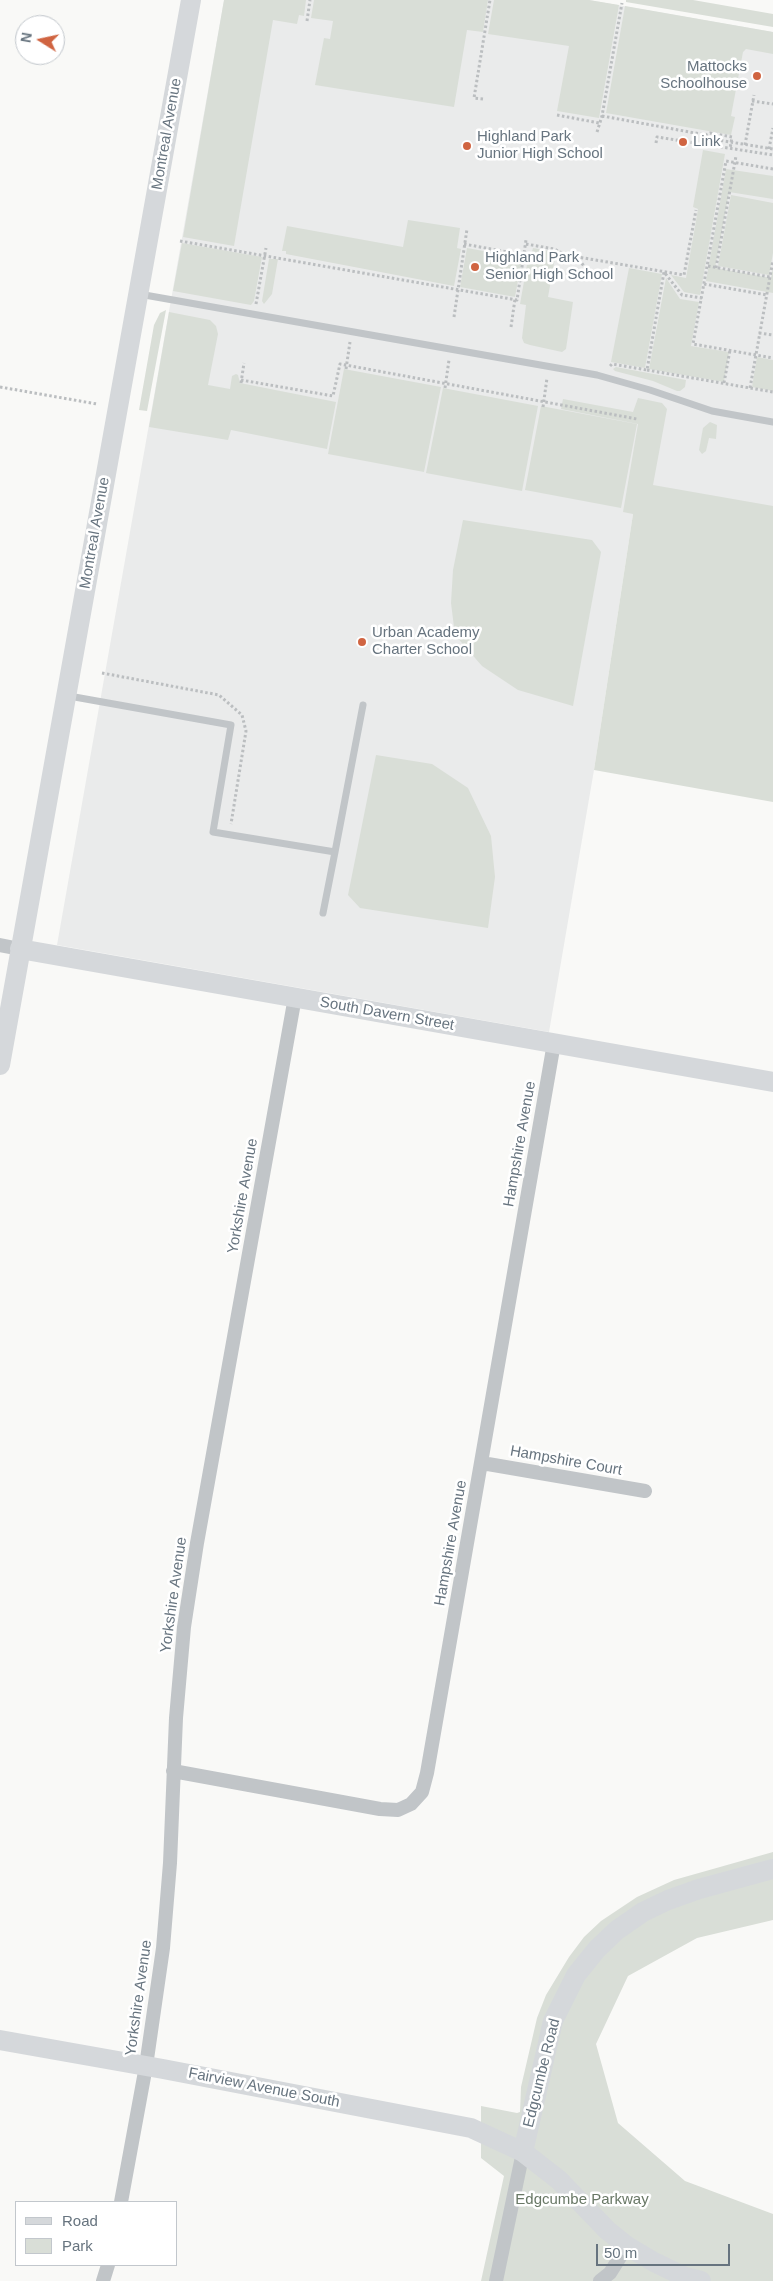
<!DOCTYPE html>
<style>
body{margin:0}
#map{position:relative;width:773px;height:2281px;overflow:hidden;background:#f9f9f7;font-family:Helvetica,sans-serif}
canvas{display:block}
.legend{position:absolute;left:15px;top:2201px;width:162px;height:65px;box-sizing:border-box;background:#fff;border:1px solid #c2c7cc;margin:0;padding:6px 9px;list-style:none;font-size:15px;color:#67747f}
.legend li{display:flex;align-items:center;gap:10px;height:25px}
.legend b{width:25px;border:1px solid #c2c7cc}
.north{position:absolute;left:15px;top:15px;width:50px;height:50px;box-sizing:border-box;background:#fff;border:1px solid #c2c7cc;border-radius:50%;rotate:280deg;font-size:14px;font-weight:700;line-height:20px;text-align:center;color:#67747f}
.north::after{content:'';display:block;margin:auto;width:18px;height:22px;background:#d06441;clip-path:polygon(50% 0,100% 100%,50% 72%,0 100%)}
.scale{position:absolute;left:596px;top:2244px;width:134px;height:22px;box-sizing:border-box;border:2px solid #67747f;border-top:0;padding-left:6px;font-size:15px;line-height:18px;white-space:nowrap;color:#67747f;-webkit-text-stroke:4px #fff;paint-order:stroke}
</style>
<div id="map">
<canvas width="773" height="2281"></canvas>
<ul class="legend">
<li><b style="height:6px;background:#d5d8db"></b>Road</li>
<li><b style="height:14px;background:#d9ded7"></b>Park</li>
</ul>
<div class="north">N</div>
<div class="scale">50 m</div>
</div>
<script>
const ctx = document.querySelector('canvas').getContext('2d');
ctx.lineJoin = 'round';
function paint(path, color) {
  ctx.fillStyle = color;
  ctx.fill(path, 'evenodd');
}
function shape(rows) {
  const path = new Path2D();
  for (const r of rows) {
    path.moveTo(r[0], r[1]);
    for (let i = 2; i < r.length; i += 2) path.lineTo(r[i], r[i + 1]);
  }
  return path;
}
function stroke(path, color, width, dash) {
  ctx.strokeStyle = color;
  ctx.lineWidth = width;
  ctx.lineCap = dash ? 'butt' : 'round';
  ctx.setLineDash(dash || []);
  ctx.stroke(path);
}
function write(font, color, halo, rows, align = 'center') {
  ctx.font = font + ' Helvetica,sans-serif';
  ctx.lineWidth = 5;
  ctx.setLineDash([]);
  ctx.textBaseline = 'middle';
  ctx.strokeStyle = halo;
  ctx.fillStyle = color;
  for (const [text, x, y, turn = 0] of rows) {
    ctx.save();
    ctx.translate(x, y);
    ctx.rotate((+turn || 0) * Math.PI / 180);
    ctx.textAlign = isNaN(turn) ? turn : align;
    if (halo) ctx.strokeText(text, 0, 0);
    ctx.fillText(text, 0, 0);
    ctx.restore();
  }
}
paint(shape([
 [224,0,589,0,773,32,773,533,633,514,594,770,549,1032,57,945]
]), '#eaebeb');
paint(shape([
 [224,0,306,0,304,16,299,15,297,24,273,20,234,246,183,237],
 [314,0,488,0,483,32,467,30,454,107,315,85,324,38,330,39,333,21,311,18],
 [494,0,589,0,619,5,599,118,557,111,569,46,488,34],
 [626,0,693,0,773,14,773,27,626,2],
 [625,6,773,32,773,54,746,49,743,52,731,116,735,117,731,135,606,113],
 [703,150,725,154,700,295,684,292,671,275,686,278,698,209,693,207],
 [726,169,773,176,773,199,729,192,715,268,771,278,773,268,773,293,706,281],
 [731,195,773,203,773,253,769,275,718,266],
 [408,220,460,228,457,248,461,249,454,286,286,254,286,251,282,251,287,226,403,247],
 [182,243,262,257,254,301,251,305,173,291],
 [467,248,522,258,515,297,460,287],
 [533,248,556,252,548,297,573,302,566,349,562,352,530,345,524,343,522,338,526,305,520,304,528,259,530,259],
 [269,259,278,259,272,294,264,304,262,301],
 [629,268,662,274,645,368,611,362],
 [666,278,680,299,699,302,691,346,729,352,724,382,649,369],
 [166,310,147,411,139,410,154,325,160,313],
 [169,312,210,320,216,326,218,334,208,385,230,389,232,376,236,374,238,375,240,383,336,402,327,449,231,430,228,440,149,427],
 [757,357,773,360,773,391,752,387],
 [616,367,686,380,685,387,680,391,677,391,653,381,615,371,613,369],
 [344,369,441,387,424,472,328,454],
 [443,388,538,406,522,491,426,473],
 [638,398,662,403,667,409,653,485,773,506,773,802,594,770,633,514,623,512,638,424,561,409,563,399,633,412],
 [541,406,637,424,621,508,525,490],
 [710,422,717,425,716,439,709,438,706,451,702,454,699,450,703,428],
 [463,520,592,540,601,552,573,706,518,690,482,666,455,635,451,603,453,570],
 [376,755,432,764,468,788,491,836,495,877,488,928,360,908,348,895],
 [773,1852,773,1920,697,1938,628,1976,596,2044,618,2123,685,2181,773,2214,773,2281,481,2281,504,2176,481,2158,481,2106,517,2113,520,2112,521,2087,537,2018,546,1995,569,1957,584,1937,601,1921,637,1897,674,1880]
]), '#d9ded7');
stroke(shape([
 [307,21,310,0],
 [483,99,474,98,490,0],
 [752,101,773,104],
 [557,115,599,123],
 [602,116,706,135,710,133,732,137,730,149],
 [597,132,602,116,622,3],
 [706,138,773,149],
 [656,143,657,137,773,155],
 [745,145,754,95],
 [769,149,773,128],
 [773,169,726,161,693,344,773,358],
 [180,241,517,300,526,240],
 [464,244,524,255],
 [526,244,554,249,566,255,581,262,589,273],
 [566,255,684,275,696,210],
 [708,266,770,277],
 [716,268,736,156],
 [704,284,767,295],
 [256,304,266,248],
 [454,317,467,229],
 [511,327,515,299],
 [759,333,773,335],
 [610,366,612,364,647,370,664,272,682,295,702,298],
 [346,369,350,342],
 [647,370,773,392],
 [241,380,333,396,340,364,637,419],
 [241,383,244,363],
 [724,383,730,350],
 [0,387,97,404],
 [445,388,449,360],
 [750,388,773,260],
 [543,407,547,378],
 [102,673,219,695,242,715,246,731,231,824]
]), '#bbbec0', 3, [2.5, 2.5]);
stroke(shape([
 [139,294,597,375,650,390,712,411,773,422],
 [69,696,231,725,213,832,335,852,363,705],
 [323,913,335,852]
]), '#c1c5c8', 7);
stroke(shape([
 [0,945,20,949],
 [482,1463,645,1491],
 [173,1771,380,1809,398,1810,411,1804,422,1792,427,1773,554,1043],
 [121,2202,146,2066,163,1948,170,1863,176,1718,184,1627,197,1543,295,997],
 [103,2281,108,2265],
 [496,2281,523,2152],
 [600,2281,610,2273,627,2246]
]), '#c1c5c8', 14);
stroke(shape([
 [20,949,773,1082],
 [0,1065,191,0],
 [0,2040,163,2069,471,2128,523,2152,559,2180,607,2230,627,2246,654,2262,685,2277,701,2281],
 [523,2152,553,2021,576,1975,597,1949,617,1930,643,1912,668,1900,699,1889,773,1869]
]), '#d5d8db', 20);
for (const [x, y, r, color] of [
 [757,76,5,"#d06441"],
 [683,142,5,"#d06441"],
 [467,146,5,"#d06441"],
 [475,267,5,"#d06441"],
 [362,642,5,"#d06441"]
]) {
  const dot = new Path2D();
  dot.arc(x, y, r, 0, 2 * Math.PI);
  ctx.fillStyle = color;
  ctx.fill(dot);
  stroke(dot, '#fff', 2);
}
write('15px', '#67747f', '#fff', [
 ["Mattocks",747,67,"right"],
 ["Schoolhouse",747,84,"right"],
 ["Highland Park",477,137],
 ["Junior High School",477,154],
 ["Link",693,142],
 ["Highland Park",485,258],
 ["Senior High School",485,275],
 ["Urban Academy",372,633],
 ["Charter School",372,650]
], 'left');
write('15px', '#67747f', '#fff', [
 ["Montreal Avenue",167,134,-80],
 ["Montreal Avenue",95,533,-80],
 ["South Davern Street",387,1014,10],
 ["Hampshire Avenue",520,1144,-80],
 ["Yorkshire Avenue",243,1196,-80],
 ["Hampshire Court",566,1461,10],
 ["Hampshire Avenue",451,1543,-80],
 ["Yorkshire Avenue",174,1595,-82],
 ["Yorkshire Avenue",139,1998,-82],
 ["Edgcumbe Road",542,2073,-76],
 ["Fairview Avenue South",264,2088,11]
]);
write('15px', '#697866', '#fff', [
 ["Edgcumbe Parkway",582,2200]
]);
</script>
